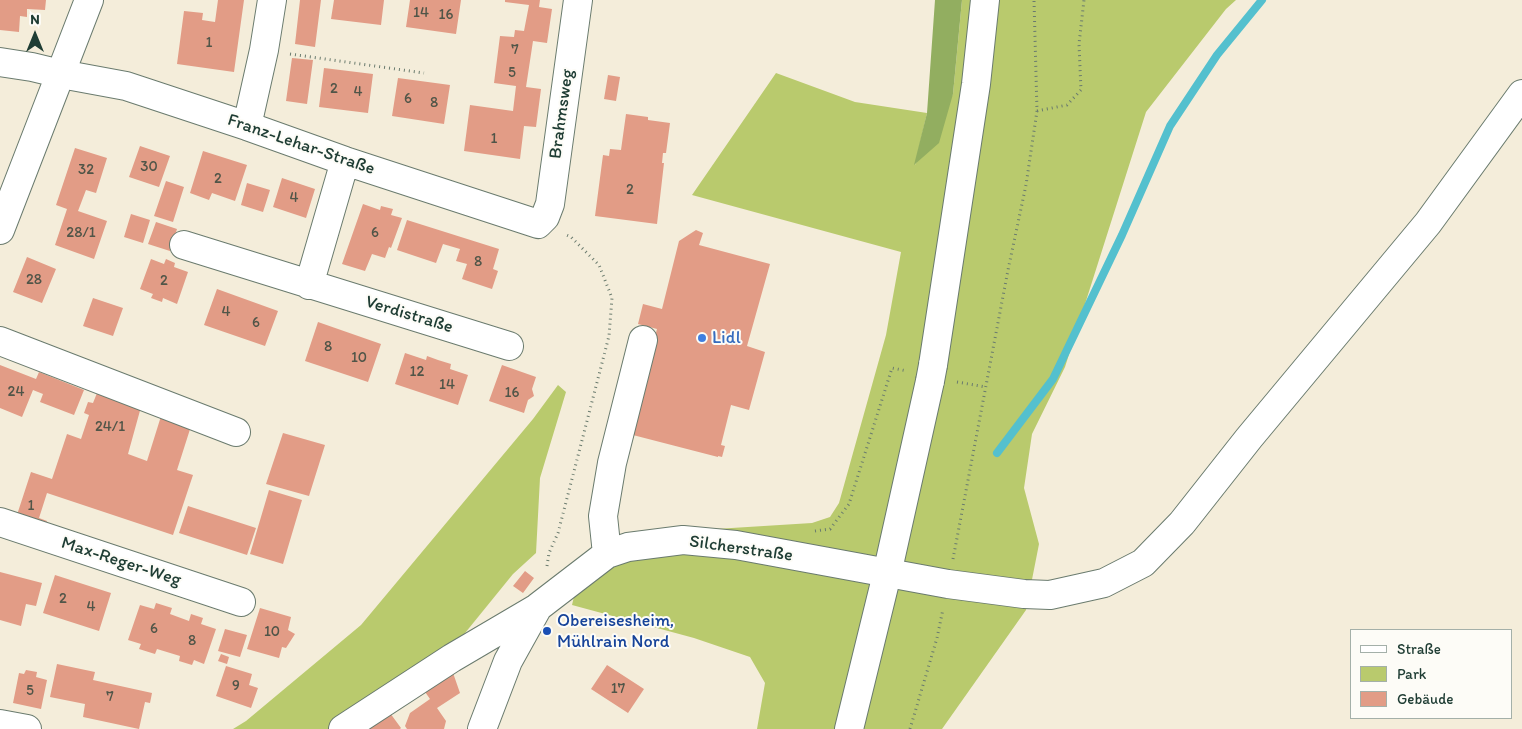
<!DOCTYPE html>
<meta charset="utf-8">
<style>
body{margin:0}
#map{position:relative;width:1522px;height:729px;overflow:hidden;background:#f4edda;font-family:Itim,sans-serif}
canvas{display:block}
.legend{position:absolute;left:1350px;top:629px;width:162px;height:90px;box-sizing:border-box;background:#fdfcf7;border:1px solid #a4b0a9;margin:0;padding:6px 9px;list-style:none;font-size:15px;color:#1f3d34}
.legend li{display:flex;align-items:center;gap:10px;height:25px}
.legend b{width:25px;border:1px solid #a4b0a9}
.north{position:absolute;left:10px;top:10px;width:50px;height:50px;-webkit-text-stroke:4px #fdfcf7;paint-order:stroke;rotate:0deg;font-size:14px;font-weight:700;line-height:20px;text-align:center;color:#1f3d34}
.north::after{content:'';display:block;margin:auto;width:18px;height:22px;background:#1f3d34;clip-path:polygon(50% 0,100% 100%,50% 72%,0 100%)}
</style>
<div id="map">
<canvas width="1522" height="729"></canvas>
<ul class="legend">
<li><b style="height:6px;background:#fff"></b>Straße</li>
<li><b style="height:14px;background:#b9ca6d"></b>Park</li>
<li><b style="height:14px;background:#e29c86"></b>Gebäude</li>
</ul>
<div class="north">N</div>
</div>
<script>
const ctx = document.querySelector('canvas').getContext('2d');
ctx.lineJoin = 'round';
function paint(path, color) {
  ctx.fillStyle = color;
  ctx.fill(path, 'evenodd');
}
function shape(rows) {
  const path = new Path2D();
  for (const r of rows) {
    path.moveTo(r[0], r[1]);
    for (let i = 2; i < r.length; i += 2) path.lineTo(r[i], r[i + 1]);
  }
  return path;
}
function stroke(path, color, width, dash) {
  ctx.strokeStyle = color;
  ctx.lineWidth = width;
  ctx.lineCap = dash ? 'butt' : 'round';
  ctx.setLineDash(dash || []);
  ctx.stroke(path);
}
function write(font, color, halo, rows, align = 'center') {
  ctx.font = font + ' Itim,sans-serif';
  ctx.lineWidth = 4;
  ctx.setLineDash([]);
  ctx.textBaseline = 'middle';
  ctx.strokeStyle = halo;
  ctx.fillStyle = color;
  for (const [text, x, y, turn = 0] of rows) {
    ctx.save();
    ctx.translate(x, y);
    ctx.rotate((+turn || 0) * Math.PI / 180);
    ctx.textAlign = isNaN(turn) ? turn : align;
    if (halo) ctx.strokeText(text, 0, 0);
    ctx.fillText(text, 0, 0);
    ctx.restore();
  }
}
paint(shape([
 [962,0,1236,0,1226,9,1146,112,1065,367,1032,434,1024,488,1039,544,1026,610,942,729,757,729,765,683,750,657,694,638,572,605,584,555,619,535,812,523,830,517,839,503,886,335,901,252,692,195,776,73,855,102,927,113,915,165,953,94],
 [558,385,566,392,540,478,536,553,513,574,448,654,335,729,233,729,246,721,361,625,533,419]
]), '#b9ca6d');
paint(shape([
 [935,0,962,0,953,94,939,143,914,165,927,113]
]), '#92ae60');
stroke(shape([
 [997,453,1053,379,1122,235,1170,126,1217,55,1262,0]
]), '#54c0ce', 8);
paint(shape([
 [0,0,46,0,45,10,27,9,27,17,20,16,19,32,0,30],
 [218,0,244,0,234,72,177,64,184,11,203,13,202,20,215,22],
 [300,0,321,0,315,47,295,44],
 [334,0,384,0,381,25,331,19],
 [410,0,461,0,456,34,406,27],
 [505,0,540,0,539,7,552,9,547,43,533,41,526,87,541,89,536,127,524,126,520,159,464,151,470,105,513,111,516,86,494,83,500,36,514,37,515,30,524,31,529,5,505,2],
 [292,58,313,60,307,104,286,101],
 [324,68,373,74,368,113,319,107],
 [608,75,620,77,616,101,604,99],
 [398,78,450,85,444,124,392,116],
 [626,114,648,117,648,120,670,123,666,153,663,153,662,163,664,163,657,224,595,216,603,155,609,156,610,149,621,150],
 [140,146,170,156,159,187,129,177],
 [75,148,107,158,96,193,86,190,78,211,107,221,94,259,55,245,67,209,56,205],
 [203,151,247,165,235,201,212,193,209,200,190,193],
 [282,178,315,189,306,218,273,207],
 [166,181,184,187,173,222,154,216],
 [247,183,270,190,263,212,241,205],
 [363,204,380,210,381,206,393,209,391,215,402,218,391,248,389,247,385,258,372,254,365,271,342,264],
 [131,214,150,220,143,243,124,237],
 [407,220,499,249,493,269,498,271,492,289,462,279,467,264,456,261,460,249,443,244,436,263,397,250],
 [156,222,177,229,170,251,148,244],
 [696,230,703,233,699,245,770,264,747,346,765,352,749,410,731,405,721,445,725,446,722,457,718,456,718,457,629,434,657,329,638,324,643,304,662,309,679,241],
 [27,257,56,269,42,303,13,292],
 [151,259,164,264,166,259,175,263,174,267,188,272,177,304,163,298,162,302,151,298,153,294,140,289],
 [217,289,278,311,265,346,204,325],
 [93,298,123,308,113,336,83,326],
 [318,322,381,344,368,382,305,361],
 [405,353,426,360,427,356,438,360,451,364,450,369,468,375,458,405,395,384],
 [0,365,36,379,39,372,84,390,74,415,40,402,43,394,33,390,22,417,0,408],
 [502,365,536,377,532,389,534,396,528,400,524,413,489,401],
 [97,393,141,407,128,454,147,461,162,413,192,423,177,470,193,475,173,535,47,493,39,518,47,521,43,533,14,524,31,472,52,479,67,434,81,439,89,415,84,413,88,402,93,403],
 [283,433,325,445,309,496,266,484],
 [269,490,302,500,283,564,250,554],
 [188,506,256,528,247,555,179,533],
 [525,571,534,578,523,593,513,586],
 [0,572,42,583,36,606,26,604,21,626,0,620],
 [55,575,111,593,99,631,43,613],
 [156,603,172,608,170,614,189,621,191,614,203,618,201,624,216,629,204,664,194,660,192,665,179,661,180,656,157,649,155,654,139,649,141,644,128,640,140,605,154,609],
 [260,608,291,617,288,630,295,634,286,648,282,647,279,658,247,649],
 [225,629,247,635,240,657,218,651],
 [221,654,229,657,227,664,218,661],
 [57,664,95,672,93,680,152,693,150,703,145,702,139,729,83,717,85,704,50,697],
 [607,665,644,689,628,713,591,689],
 [226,666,252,674,249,685,258,688,251,708,216,696],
 [26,670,37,672,36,677,47,680,41,709,13,703,19,673,24,674],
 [452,670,460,693,437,708,446,721,444,729,407,729,405,726,410,713,430,699,423,689],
 [390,713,401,728,400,729,365,729]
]), '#e29c86');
const minor = shape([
 [0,62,32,67,61,74,126,86,247,126,345,161,538,224,545,217,550,204,578,0],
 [247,126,264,50,272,0],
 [0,230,89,0],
 [184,245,509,346],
 [309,285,345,161],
 [0,341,236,432],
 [0,522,241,602],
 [607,554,603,516,612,463,643,340],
 [0,724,27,729],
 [343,729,452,658,537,608],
 [482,729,508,661,538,607,607,554,628,547,683,540,736,545,948,584,1024,594,1050,595,1104,583,1143,563,1182,523,1249,438,1428,223,1522,94]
]);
const major = shape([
 [933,365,976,84,985,0],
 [849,729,887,574,930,381]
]);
stroke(minor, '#6a7b6e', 30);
stroke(major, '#6a7b6e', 30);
stroke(shape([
 [290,54,424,73],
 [1037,111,1067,105,1081,90,1079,44,1084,0],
 [957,382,986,387],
 [815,531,830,529,849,504,892,368,907,371],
 [953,559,1008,270,1026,185,1037,111,1034,0],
 [547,566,549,553,558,533,609,336,612,298,599,265,571,237,564,234],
 [910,729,937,638,943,609]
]), '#6a7b6e', 3, [1, 4]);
stroke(minor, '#fff', 28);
stroke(major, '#fff', 28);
const majorBridge = shape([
 [930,381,933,365]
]);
stroke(majorBridge, '#6a7b6e', 30, []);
stroke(majorBridge, '#fff', 28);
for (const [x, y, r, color] of [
 [702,338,5,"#3f7fe0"],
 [547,631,5,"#1a4fb4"]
]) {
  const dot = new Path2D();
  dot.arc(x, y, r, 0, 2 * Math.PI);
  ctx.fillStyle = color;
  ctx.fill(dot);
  stroke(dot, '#fdfcf7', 2);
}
write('15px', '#505548', null, [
 ["14",421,13],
 ["16",446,15],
 ["1",209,43],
 ["7",515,50],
 ["5",512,73],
 ["2",334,89],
 ["4",358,92],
 ["6",408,99],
 ["8",434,103],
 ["1",494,139],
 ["30",149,167],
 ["32",86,170],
 ["2",218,179],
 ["2",630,190],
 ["4",294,198],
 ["28/1",81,233],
 ["6",375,233],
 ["8",478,262],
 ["28",34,280],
 ["2",164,281],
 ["4",226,312],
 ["6",256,323],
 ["8",328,347],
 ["10",359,358],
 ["12",417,372],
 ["14",447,385],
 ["24",16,392],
 ["16",512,393],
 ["24/1",110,427],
 ["1",31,506],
 ["2",63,599],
 ["4",91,607],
 ["6",154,629],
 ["10",272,632],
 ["8",192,641],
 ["9",236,686],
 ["17",618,689],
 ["5",30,691],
 ["7",110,697]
]);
write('18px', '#1f3d34', '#fdfcf7', [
 ["Brahmsweg",562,114,-82],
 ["Franz-Lehar-Straße",301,145,19],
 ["Verdistraße",409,315,17],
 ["Silcherstraße",741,549,8],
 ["Max-Reger-Weg",121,562,18]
]);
write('18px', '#366cbe', '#fdfcf7', [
 ["Lidl",712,338]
], 'left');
write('18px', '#164399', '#fdfcf7', [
 ["Obereisesheim,",557,621],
 ["Mühlrain Nord",557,642]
], 'left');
</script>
